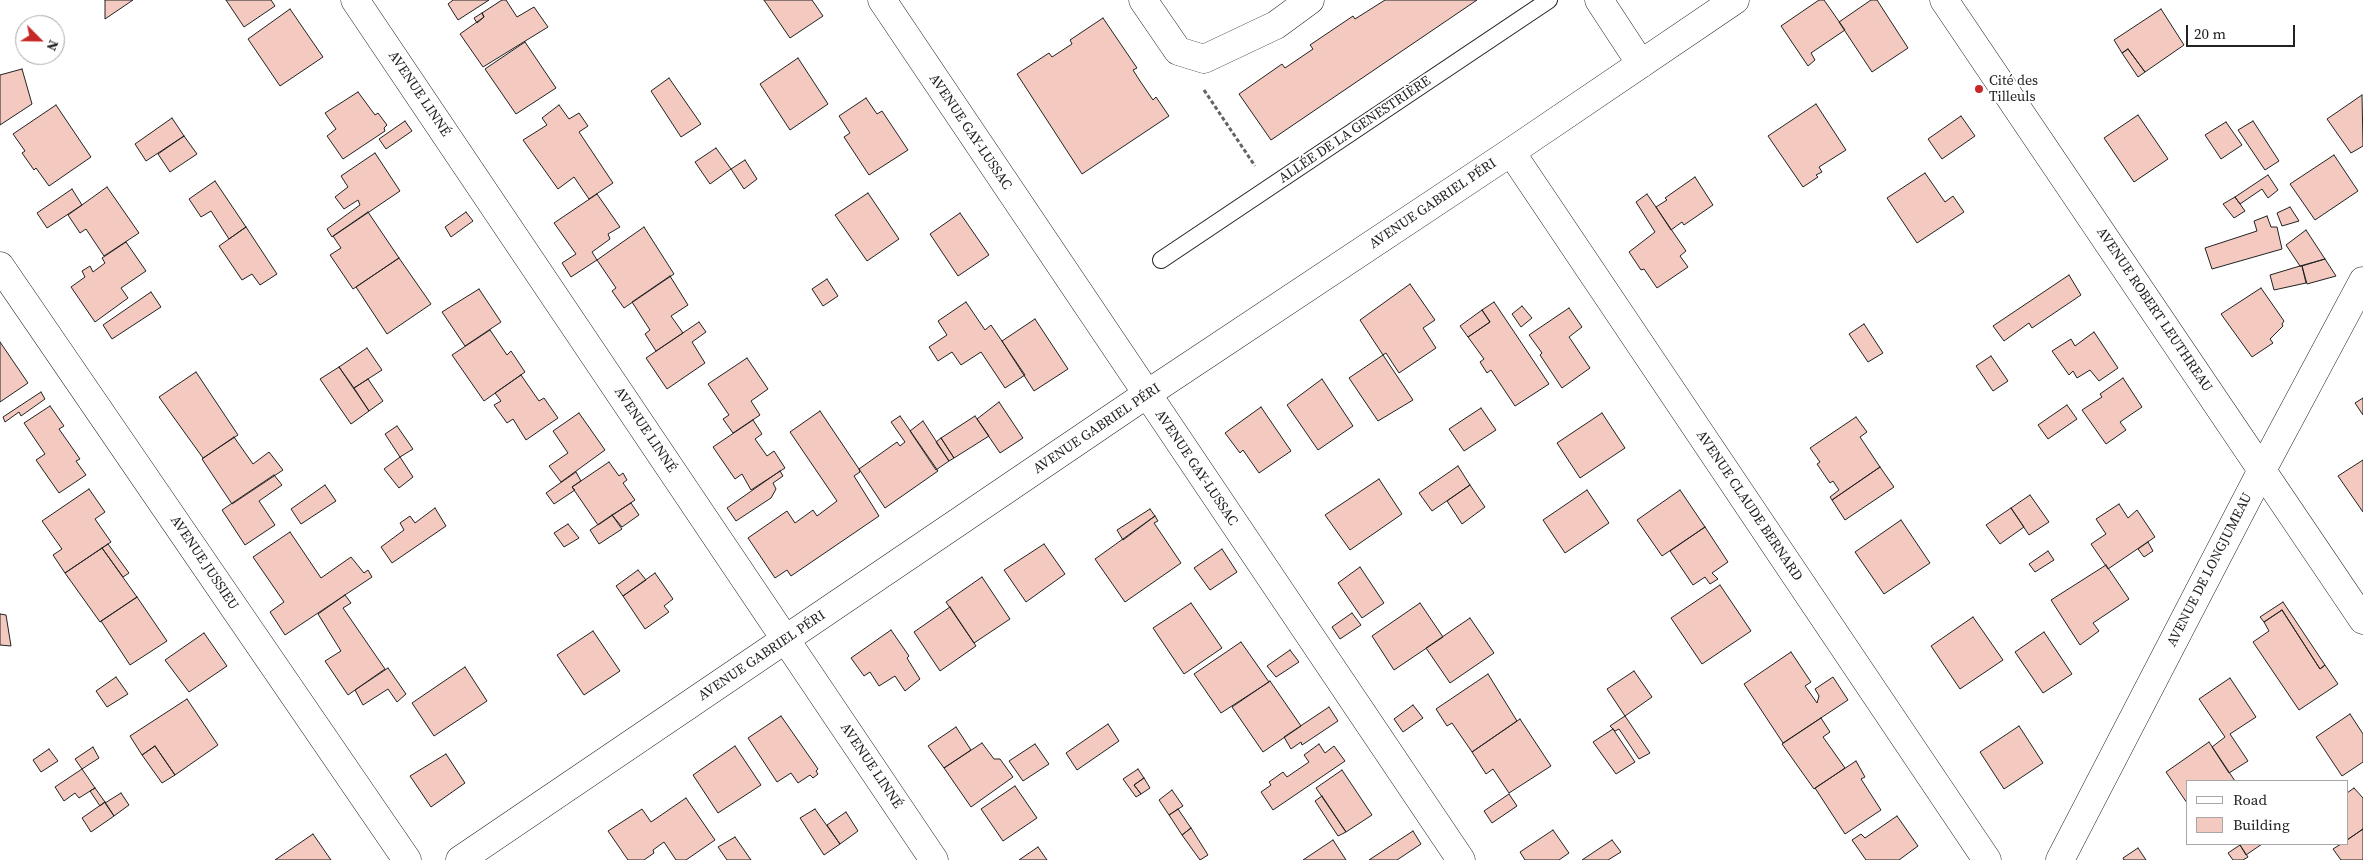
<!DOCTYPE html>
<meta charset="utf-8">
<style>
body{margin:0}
#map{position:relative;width:2363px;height:860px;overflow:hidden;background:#fff;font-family:"Source Serif 4",serif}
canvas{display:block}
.legend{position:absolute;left:2186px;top:780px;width:162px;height:65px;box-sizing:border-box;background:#fff;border:1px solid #a7a7a7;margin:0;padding:6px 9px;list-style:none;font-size:15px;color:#222}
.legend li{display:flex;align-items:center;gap:10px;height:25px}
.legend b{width:25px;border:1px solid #a7a7a7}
.north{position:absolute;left:15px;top:15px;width:50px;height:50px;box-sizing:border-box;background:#fff;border:1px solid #a7a7a7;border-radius:50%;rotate:113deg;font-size:14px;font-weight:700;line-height:20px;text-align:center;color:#222}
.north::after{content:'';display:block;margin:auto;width:18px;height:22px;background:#c62828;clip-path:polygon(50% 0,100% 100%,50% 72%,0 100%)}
.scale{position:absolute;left:2186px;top:25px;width:109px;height:22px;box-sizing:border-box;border:2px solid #222;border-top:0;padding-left:6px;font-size:15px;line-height:18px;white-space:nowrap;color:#222;-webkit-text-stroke:4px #fff;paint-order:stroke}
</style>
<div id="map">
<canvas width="2363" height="860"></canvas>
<ul class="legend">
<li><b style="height:6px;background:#fff"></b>Road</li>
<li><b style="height:14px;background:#f3c9c0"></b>Building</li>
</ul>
<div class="north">N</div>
<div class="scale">20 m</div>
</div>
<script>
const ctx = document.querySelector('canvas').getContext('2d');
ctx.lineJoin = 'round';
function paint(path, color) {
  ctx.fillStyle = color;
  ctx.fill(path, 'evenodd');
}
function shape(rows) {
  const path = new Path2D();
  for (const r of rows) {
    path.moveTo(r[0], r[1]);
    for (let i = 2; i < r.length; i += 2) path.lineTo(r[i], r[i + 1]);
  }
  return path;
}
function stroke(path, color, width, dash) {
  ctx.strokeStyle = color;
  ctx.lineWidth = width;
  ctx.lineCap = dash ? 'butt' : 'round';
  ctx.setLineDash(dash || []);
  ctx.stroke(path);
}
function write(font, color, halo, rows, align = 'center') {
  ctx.font = font + ' "Source Serif 4",serif';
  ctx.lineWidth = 4;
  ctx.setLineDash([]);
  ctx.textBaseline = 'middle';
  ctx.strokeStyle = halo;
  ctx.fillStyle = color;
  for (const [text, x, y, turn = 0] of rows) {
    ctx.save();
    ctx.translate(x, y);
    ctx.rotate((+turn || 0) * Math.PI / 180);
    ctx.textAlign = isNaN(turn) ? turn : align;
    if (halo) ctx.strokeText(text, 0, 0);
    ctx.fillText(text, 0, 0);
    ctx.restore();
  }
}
const building = shape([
 [105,0,133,0,105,19,105,0],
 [226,0,271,0,275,6,244,27,226,0],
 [453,0,489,0,458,20,448,4,453,0],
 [502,0,506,0,517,17,534,7,548,27,483,67,460,34,484,17,482,13,502,0],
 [764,0,812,0,823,16,790,38,764,0],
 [1385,0,1477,0,1271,140,1239,94,1282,64,1285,68,1313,49,1310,45,1353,16,1355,19,1385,0],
 [1819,0,1824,0,1845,30,1811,53,1815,60,1808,66,1781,26,1819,0],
 [1871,0,1877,0,1908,48,1872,72,1839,22,1871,0],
 [290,9,323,57,280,86,248,39,290,9],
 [2161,9,2184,45,2145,72,2128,49,2122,53,2114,40,2161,9],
 [482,13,484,17,477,23,474,18,482,13],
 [1103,18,1137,68,1133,70,1140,81,1153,100,1156,97,1169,116,1082,174,1017,74,1049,53,1052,57,1072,44,1070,40,1103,18],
 [525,42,556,88,516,114,485,69,525,42],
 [2128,49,2145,72,2138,77,2122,53,2128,49],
 [798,58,828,104,790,130,760,84,798,58],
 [22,69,32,104,0,125,0,75,22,69],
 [669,78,701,124,681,137,651,91,669,78],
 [358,92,375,115,378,113,387,125,384,128,385,131,343,159,327,136,336,129,325,113,358,92],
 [2362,95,2363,146,2351,153,2327,119,2362,95],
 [866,98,877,114,882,111,908,150,869,175,844,137,850,133,839,116,866,98],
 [1816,104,1846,150,1819,167,1822,172,1816,175,1818,177,1803,187,1768,136,1816,104],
 [56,105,91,157,49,186,36,168,34,170,22,153,25,151,13,134,56,105],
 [559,105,569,119,579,113,588,126,579,132,613,183,589,199,574,177,558,189,523,140,547,125,542,118,559,105],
 [2138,115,2168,159,2134,182,2104,138,2138,115],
 [1961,116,1975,136,1942,159,1928,139,1961,116],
 [172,118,184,136,146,161,135,144,172,118],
 [405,121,412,131,386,149,379,139,405,121],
 [2253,121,2279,161,2265,170,2238,130,2253,121],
 [2226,122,2242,145,2221,159,2205,135,2226,122],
 [184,136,197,154,170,172,158,154,184,136],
 [716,148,731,169,710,184,695,162,716,148],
 [375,153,400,191,332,237,327,229,360,205,358,200,344,209,335,197,348,187,341,176,375,153],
 [2334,155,2358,191,2315,220,2290,184,2334,155],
 [745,160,757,179,744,189,731,169,745,160],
 [1925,173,1945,202,1953,196,1964,212,1917,243,1887,198,1925,173],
 [2268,175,2278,190,2268,198,2262,189,2240,204,2235,197,2268,175],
 [1695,177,1713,205,1684,225,1682,222,1671,230,1656,207,1667,200,1665,198,1695,177],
 [215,181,246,227,229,239,211,211,201,217,189,199,215,181],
 [107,187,139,233,104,256,86,229,80,233,68,215,107,187],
 [72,189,82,205,47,228,37,213,72,189],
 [868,193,899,239,867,261,835,215,868,193],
 [597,194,620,227,608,234,610,239,592,252,597,260,571,277,562,263,576,254,554,223,597,194],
 [1647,194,1686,251,1680,256,1688,267,1657,288,1644,269,1641,270,1629,252,1655,232,1636,202,1647,194],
 [2235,197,2245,211,2234,218,2223,204,2235,197],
 [2290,207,2299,221,2282,226,2277,213,2290,207],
 [368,212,399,258,353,289,330,255,341,248,333,236,368,212],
 [466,212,473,221,451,237,445,227,466,212],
 [960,213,989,255,958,276,930,234,960,213],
 [2267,216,2271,227,2277,227,2282,249,2212,269,2205,248,2257,231,2254,221,2267,216],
 [246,227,277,274,260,285,252,274,242,280,219,246,246,227],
 [644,227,674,274,624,308,612,291,616,288,597,260,644,227],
 [2306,230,2325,259,2300,266,2286,245,2306,230],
 [126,242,146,271,121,288,128,298,95,322,71,287,85,277,82,271,90,266,93,272,105,263,102,258,126,242],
 [399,258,431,304,387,334,356,287,399,258],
 [2325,259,2336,276,2307,284,2302,266,2325,259],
 [2300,266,2302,266,2306,283,2274,290,2270,275,2300,266],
 [2069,275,2081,295,2032,328,2029,323,2004,341,1993,326,2069,275],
 [670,276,688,305,671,316,683,333,656,351,645,334,650,330,632,302,670,276],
 [827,279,838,296,823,306,812,289,827,279],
 [1410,284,1435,320,1423,328,1436,348,1399,373,1386,353,1383,355,1360,320,1410,284],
 [2261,288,2284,321,2282,324,2283,326,2270,339,2273,343,2252,357,2221,314,2261,288],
 [479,289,501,322,465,346,442,312,479,289],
 [151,292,161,307,112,339,103,325,151,292],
 [966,302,985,330,991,325,1025,375,1005,388,981,352,961,365,952,352,938,361,929,347,947,335,938,321,966,302],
 [1494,302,1549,384,1515,406,1491,370,1487,373,1480,362,1484,359,1468,337,1490,322,1482,310,1494,302],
 [1522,306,1532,318,1521,327,1512,314,1522,306],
 [1569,308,1582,327,1569,337,1590,368,1562,388,1540,355,1542,353,1529,335,1569,308],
 [1482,310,1490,322,1468,337,1460,326,1482,310],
 [1035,319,1068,369,1034,391,1002,341,1035,319],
 [699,322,706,332,692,342,705,363,667,389,646,358,699,322],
 [1864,324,1883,353,1868,362,1849,334,1864,324],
 [490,330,507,355,511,351,525,372,484,401,452,355,490,330],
 [2094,332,2118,368,2099,381,2090,370,2077,378,2073,371,2069,375,2052,351,2071,339,2075,346,2094,332],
 [0,342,28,383,0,402,0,342],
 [367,348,382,370,354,388,339,367,367,348],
 [1383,355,1413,400,1378,421,1349,378,1383,355],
 [1991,356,2008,381,1993,391,1976,366,1991,356],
 [747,358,768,389,751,401,760,415,733,433,723,419,729,415,708,384,747,358],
 [339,367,369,411,351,424,320,379,339,367],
 [196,372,238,435,203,458,159,397,196,372],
 [521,375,539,401,544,398,558,418,526,440,513,419,507,423,494,405,501,401,495,393,521,375],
 [2123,378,2142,407,2120,422,2126,430,2106,444,2082,410,2102,397,2100,394,2123,378],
 [368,379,383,401,369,411,354,388,368,379],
 [1322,379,1353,426,1318,450,1287,405,1322,379],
 [41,392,45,399,21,416,19,412,5,422,3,417,41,392],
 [2363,398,2363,415,2355,403,2363,398],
 [999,402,1023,438,1000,453,977,419,999,402],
 [2067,405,2077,419,2048,439,2038,425,2067,405],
 [50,406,64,426,59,429,80,459,76,461,86,475,59,493,36,460,45,454,24,423,50,406],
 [1261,407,1291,451,1259,473,1243,450,1240,453,1225,433,1261,407],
 [1481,408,1496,430,1464,451,1449,429,1481,408],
 [820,411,859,469,860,472,854,476,879,516,791,576,787,570,775,578,748,538,787,511,795,523,813,510,817,516,837,501,790,432,820,411],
 [579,413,605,450,561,482,549,466,568,453,553,431,579,413],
 [1602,413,1625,448,1580,478,1557,443,1602,413],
 [900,416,938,471,885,508,859,469,897,442,900,446,905,442,891,422,900,416],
 [975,416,989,436,954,458,941,438,975,416],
 [1856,417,1867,432,1860,437,1880,467,1832,500,1830,497,1839,490,1833,481,1830,483,1817,464,1820,462,1810,448,1856,417],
 [753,420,762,434,755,439,767,456,774,451,785,468,751,490,742,474,735,479,713,447,753,420],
 [923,421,949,461,936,470,910,431,923,421],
 [397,426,413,449,400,457,385,434,397,426],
 [234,437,253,464,269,452,283,470,232,504,202,459,234,437],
 [941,438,954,458,949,461,936,442,941,438],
 [400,457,413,477,399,488,384,469,400,457],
 [2363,460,2363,512,2338,476,2363,460],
 [609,462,619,476,623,473,627,480,623,483,635,500,598,525,572,487,609,462],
 [1458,466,1470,485,1432,511,1419,493,1458,466],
 [1880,467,1894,487,1845,520,1832,500,1880,467],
 [780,471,783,476,773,483,776,489,771,498,736,521,727,508,780,471],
 [576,472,581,481,572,487,575,490,554,504,546,493,576,472],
 [274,475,282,485,259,501,275,525,245,545,222,510,274,475],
 [1379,479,1402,514,1350,550,1325,515,1379,479],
 [325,485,336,501,301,524,291,509,325,485],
 [1470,485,1485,507,1462,524,1447,501,1470,485],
 [89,489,105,512,95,519,111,542,65,573,53,555,62,549,42,521,89,489],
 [1587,490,1609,523,1565,553,1543,520,1587,490],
 [1680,490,1705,527,1662,556,1637,520,1680,490],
 [2030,495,2049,522,2029,535,2011,508,2030,495],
 [631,503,639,515,622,527,612,515,631,503],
 [2119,504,2128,518,2137,510,2155,537,2108,569,2091,544,2106,534,2096,519,2119,504],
 [435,508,446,526,392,563,381,547,404,530,400,523,410,516,415,523,435,508],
 [2011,508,2024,527,2000,544,1986,525,2011,508],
 [1150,509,1155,516,1123,540,1117,530,1150,509],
 [612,515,622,529,599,544,590,530,612,515],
 [1155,516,1158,521,1154,523,1181,563,1125,602,1095,559,1155,516],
 [1901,520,1930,563,1884,594,1855,552,1901,520],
 [568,524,579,538,564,547,554,533,568,524],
 [1705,527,1728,562,1712,573,1718,579,1710,584,1705,577,1693,585,1670,551,1705,527],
 [290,532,321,578,351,557,364,573,368,570,372,577,285,635,270,612,284,602,253,557,290,532],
 [2148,542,2153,551,2144,557,2138,549,2148,542],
 [108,544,129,573,123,577,102,548,108,544],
 [1044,544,1065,574,1026,602,1004,570,1044,544],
 [102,548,137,597,100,622,65,573,102,548],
 [1222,549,1237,572,1210,590,1194,568,1222,549],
 [2048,551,2054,560,2035,572,2029,564,2048,551],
 [2106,565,2129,599,2093,623,2099,631,2080,645,2051,600,2106,565],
 [1360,567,1384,603,1362,618,1338,583,1360,567],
 [638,570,646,580,623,596,616,586,638,570],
 [655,573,673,599,664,606,669,612,645,629,623,596,655,573],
 [982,577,1010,619,974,643,946,602,982,577],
 [1720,585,1751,631,1702,664,1671,618,1720,585],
 [345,595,351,603,343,608,385,669,348,695,325,661,341,651,318,614,345,595],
 [137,597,167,641,130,665,101,621,137,597],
 [2283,602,2325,665,2320,669,2282,610,2264,622,2260,617,2283,602],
 [1191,603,1222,648,1184,674,1153,628,1191,603],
 [1420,603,1443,637,1394,670,1372,636,1420,603],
 [950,607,976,646,940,671,914,632,950,607],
 [2282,610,2320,669,2325,665,2338,684,2299,710,2253,642,2269,631,2264,622,2282,610],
 [1352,613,1361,625,1340,639,1332,627,1352,613],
 [0,614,6,615,11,646,0,645,0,614],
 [1973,617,2003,660,1960,689,1931,646,1973,617],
 [1470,618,1494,653,1450,683,1426,648,1470,618],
 [891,630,909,656,907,658,920,679,905,691,895,676,879,686,870,672,864,676,851,658,891,630],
 [593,631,620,671,584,695,557,655,593,631],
 [2044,632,2072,674,2043,693,2015,652,2044,632],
 [204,633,227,666,189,692,165,660,204,633],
 [1241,642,1269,682,1221,713,1194,674,1241,642],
 [1290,650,1299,662,1276,677,1267,666,1290,650],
 [1791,652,1811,682,1805,686,1817,703,1819,696,1815,689,1833,677,1848,700,1783,743,1744,684,1791,652],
 [465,667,487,701,434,736,412,703,465,667],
 [388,668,406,694,397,702,388,689,363,705,355,690,388,668],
 [1634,671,1652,697,1625,716,1607,689,1634,671],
 [1488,674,1517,721,1472,752,1452,723,1447,726,1436,709,1488,674],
 [116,677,128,694,107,707,96,691,116,677],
 [2230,678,2256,717,2230,734,2248,761,2229,773,2212,747,2225,737,2199,699,2230,678],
 [1270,681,1301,726,1263,752,1232,707,1270,681],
 [187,699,218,745,175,775,155,746,142,755,130,736,187,699],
 [1413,705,1423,718,1403,732,1394,719,1413,705],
 [1329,707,1338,721,1302,745,1301,742,1291,749,1284,737,1329,707],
 [2350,714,2363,734,2363,762,2342,776,2316,737,2350,714],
 [781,716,818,769,816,771,818,774,813,778,810,775,798,783,791,773,777,782,748,738,781,716],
 [1625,716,1650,753,1639,759,1619,729,1615,731,1610,726,1625,716],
 [1821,718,1830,732,1823,737,1845,768,1814,789,1782,744,1821,718],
 [1520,719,1551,766,1509,793,1493,769,1486,774,1472,752,1520,719],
 [1108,724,1119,741,1077,770,1066,753,1108,724],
 [2019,726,2043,763,2004,789,1980,752,2019,726],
 [956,727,971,750,944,768,928,746,956,727],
 [1613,729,1635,762,1616,774,1593,742,1613,729],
 [2209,742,2235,781,2187,781,2187,803,2166,772,2209,742],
 [982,743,994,759,1000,759,1013,777,971,807,944,768,982,743],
 [1035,744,1049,764,1023,781,1009,761,1035,744],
 [1319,744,1325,753,1334,746,1345,761,1273,810,1261,792,1271,785,1269,782,1283,772,1287,777,1309,762,1304,755,1319,744],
 [155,746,175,775,162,783,142,755,155,746],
 [735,746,761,785,718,813,693,775,735,746],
 [93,747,99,758,82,769,75,759,93,747],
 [49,749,58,761,41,772,33,760,49,749],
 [446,754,465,783,431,807,410,776,446,754],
 [1856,761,1865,777,1861,779,1881,810,1845,834,1815,788,1856,761],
 [82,769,95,788,79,798,75,793,64,801,55,787,82,769],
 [1138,769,1144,778,1134,785,1141,794,1136,797,1123,779,1138,769],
 [1342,770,1372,815,1346,832,1316,788,1342,770],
 [1144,778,1150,788,1141,794,1134,785,1144,778],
 [1015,786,1037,818,1003,841,981,809,1015,786],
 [95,788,105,802,100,806,90,791,95,788],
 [2354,788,2363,798,2363,829,2347,840,2347,793,2354,788],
 [1172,790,1183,806,1169,815,1159,800,1172,790],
 [121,793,129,805,114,816,105,803,121,793],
 [1509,794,1517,806,1492,823,1484,811,1509,794],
 [1322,796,1346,832,1338,836,1315,801,1322,796],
 [686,798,715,840,686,860,676,860,664,842,653,850,654,853,644,860,628,860,608,831,642,809,651,822,686,798],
 [105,802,114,816,91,832,82,818,105,802],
 [815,809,840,844,824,855,800,818,815,809],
 [1178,809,1191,828,1182,835,1169,815,1178,809],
 [846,812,858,831,840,844,827,825,846,812],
 [1897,816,1918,846,1899,860,1866,860,1852,840,1861,834,1865,838,1897,816],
 [1191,828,1208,855,1200,860,1182,835,1191,828],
 [2363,829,2363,860,2341,860,2333,849,2341,844,2347,844,2347,840,2363,829],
 [1553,830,1569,853,1559,860,1525,860,1520,852,1553,830],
 [1413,831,1421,844,1397,860,1369,860,1413,831],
 [313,834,331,860,275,860,313,834],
 [735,837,751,860,727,860,718,847,735,837],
 [1333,840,1346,860,1303,860,1333,840],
 [1612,840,1621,852,1608,860,1582,860,1612,840],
 [2242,844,2262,844,2246,855,2240,845,2242,844],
 [2240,845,2248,857,2243,860,2233,860,2228,853,2240,845],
 [1038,847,1047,860,1019,860,1038,847],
 [2138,848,2146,860,2124,860,2123,858,2138,848]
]);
paint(building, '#f3c9c0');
stroke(building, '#222', 1);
const lane = shape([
 [1161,260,1549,0]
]);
const street = shape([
 [355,0,934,860],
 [882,0,1461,860],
 [1143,0,1178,51,1204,59,1276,25,1310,0],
 [1599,0,1641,64],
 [1944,0,2363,620],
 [1511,152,1987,860],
 [0,266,407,860],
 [460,860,1147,394,1511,152,1735,0]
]);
const secondary = shape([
 [2060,860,2262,470,2363,281]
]);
stroke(lane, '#222', 18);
stroke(street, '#222', 29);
stroke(secondary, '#222', 29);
stroke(shape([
 [1204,90,1255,166]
]), '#646464', 3, [4, 2.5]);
stroke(lane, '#fff', 16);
stroke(street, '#fff', 28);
stroke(secondary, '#fff', 28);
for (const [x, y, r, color] of [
 [1979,89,5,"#c62828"]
]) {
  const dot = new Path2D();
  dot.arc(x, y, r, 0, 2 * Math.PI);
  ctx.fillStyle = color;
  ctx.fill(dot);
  stroke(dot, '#fff', 2);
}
write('14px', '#222', '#fff', [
 ["Cité des",1989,81],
 ["Tilleuls",1989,97]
], 'left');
write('14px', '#222', '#fff', [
 ["AVENUE LINNÉ",419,94,56],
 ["ALLÉE DE LA GENESTRIÈRE",1355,130,-34],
 ["AVENUE GAY-LUSSAC",970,132,56],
 ["AVENUE GABRIEL PÉRI",1433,204,-34],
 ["AVENUE ROBERT LEUTHREAU",2154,310,56],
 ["AVENUE GABRIEL PÉRI",1097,429,-34],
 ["AVENUE LINNÉ",645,430,56],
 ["AVENUE GAY-LUSSAC",1196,468,56],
 ["AVENUE CLAUDE BERNARD",1749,506,56],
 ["AVENUE JUSSIEU",204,563,56],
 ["AVENUE DE LONGJUMEAU",2210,570,-63],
 ["AVENUE GABRIEL PÉRI",762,656,-34],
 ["AVENUE LINNÉ",871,766,56]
]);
</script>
